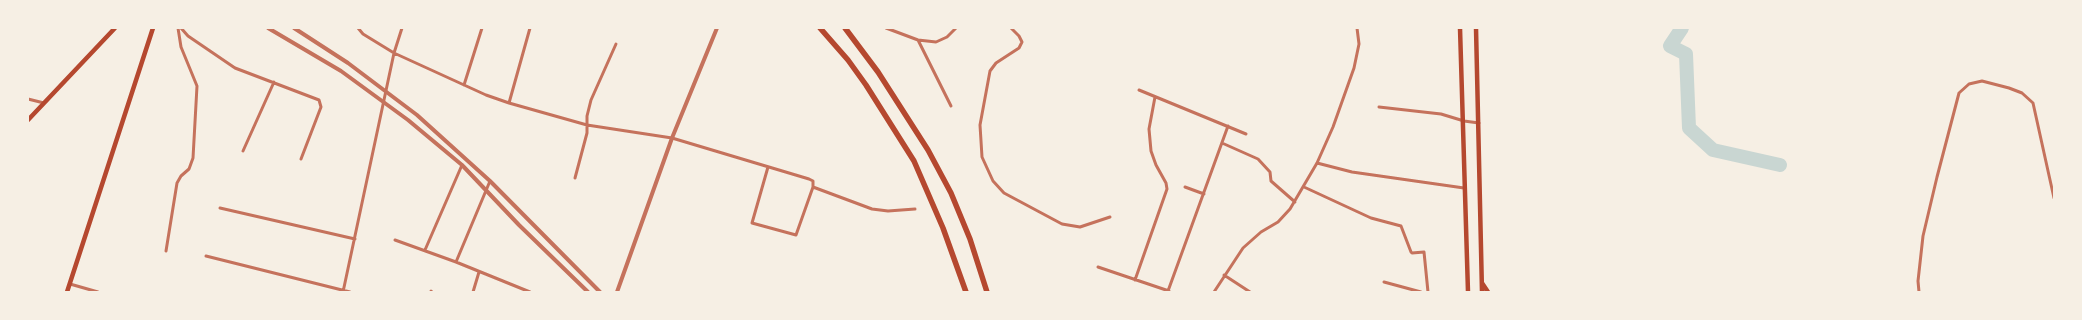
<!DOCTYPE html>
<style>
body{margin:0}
#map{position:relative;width:2082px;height:320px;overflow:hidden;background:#f6efe4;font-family:"Libre Baskerville",serif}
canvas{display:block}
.frame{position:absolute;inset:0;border:29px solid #f6efe4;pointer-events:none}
</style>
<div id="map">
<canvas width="2082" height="320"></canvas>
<div class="frame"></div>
</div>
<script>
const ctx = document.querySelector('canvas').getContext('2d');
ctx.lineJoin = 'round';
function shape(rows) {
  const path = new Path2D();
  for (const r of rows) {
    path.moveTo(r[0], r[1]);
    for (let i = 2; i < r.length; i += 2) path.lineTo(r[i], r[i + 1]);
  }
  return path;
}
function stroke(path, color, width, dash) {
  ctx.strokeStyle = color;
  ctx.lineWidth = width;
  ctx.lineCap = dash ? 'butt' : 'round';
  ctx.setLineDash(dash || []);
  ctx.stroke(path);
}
stroke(shape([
 [1682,28,1670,46,1686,54,1689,128,1713,150,1780,165]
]), '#c9d6d2', 14);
stroke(shape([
 [181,28,188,36,235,68,319,100,321,107,301,159],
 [358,28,363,34,394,53,486,95,509,103,587,125,672,138,809,179,813,181,813,187,796,235,752,223,768,167],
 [886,28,918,40,936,42,947,37,956,28],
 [1011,28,1019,36,1022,42,1019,48,996,63,990,71,980,125,982,157,993,181,1004,193,1062,224,1080,227,1110,217],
 [918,40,951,106],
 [464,85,482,28],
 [1139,90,1246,134],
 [28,99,44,103],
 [509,103,530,28],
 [1379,107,1441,114,1464,121,1479,123],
 [1222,143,1258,159,1270,172,1271,181,1295,202],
 [243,151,274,82],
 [1317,163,1352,172,1464,188],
 [575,178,587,133,587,116,591,100,616,44],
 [813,187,872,209,888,211,915,209],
 [1185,187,1204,194],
 [1304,187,1371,218,1401,226,1411,252,1412,253,1424,252,1428,292],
 [220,208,355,239],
 [395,240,456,262,530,292],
 [425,250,462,165],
 [166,251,177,183,181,176,189,169,193,158,197,86,181,47,178,28],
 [206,256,350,292],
 [456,262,490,181],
 [1098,267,1169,291],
 [1224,275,1250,292],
 [1135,280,1167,189,1166,183,1156,165,1151,151,1149,129,1155,97],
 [1384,282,1421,292],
 [70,284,98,292],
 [431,291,432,292],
 [1168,291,1228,126],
 [343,292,394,53,402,28],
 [473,292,479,272],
 [1214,292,1243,248,1261,232,1278,222,1290,209,1317,163,1333,127,1354,68,1359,44,1357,28],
 [1919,292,1918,281,1923,236,1937,177,1959,93,1969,84,1982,81,2009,88,2022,93,2033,103,2054,198]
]), '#c5725c', 3);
stroke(shape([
 [268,28,341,71,408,120,462,165,519,225,588,292],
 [294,28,348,63,417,115,490,181,600,292],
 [617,292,672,138,717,28]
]), '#c5725c', 4);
stroke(shape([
 [1460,28,1468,292],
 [1476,28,1482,292],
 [28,120,115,28],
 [1482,283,1488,292],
 [67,292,153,28]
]), '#b5482f', 4.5);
stroke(shape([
 [820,28,848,60,866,85,914,161,943,228,966,292],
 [845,28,878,72,928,150,951,193,970,239,987,292]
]), '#b5482f', 5.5);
</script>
